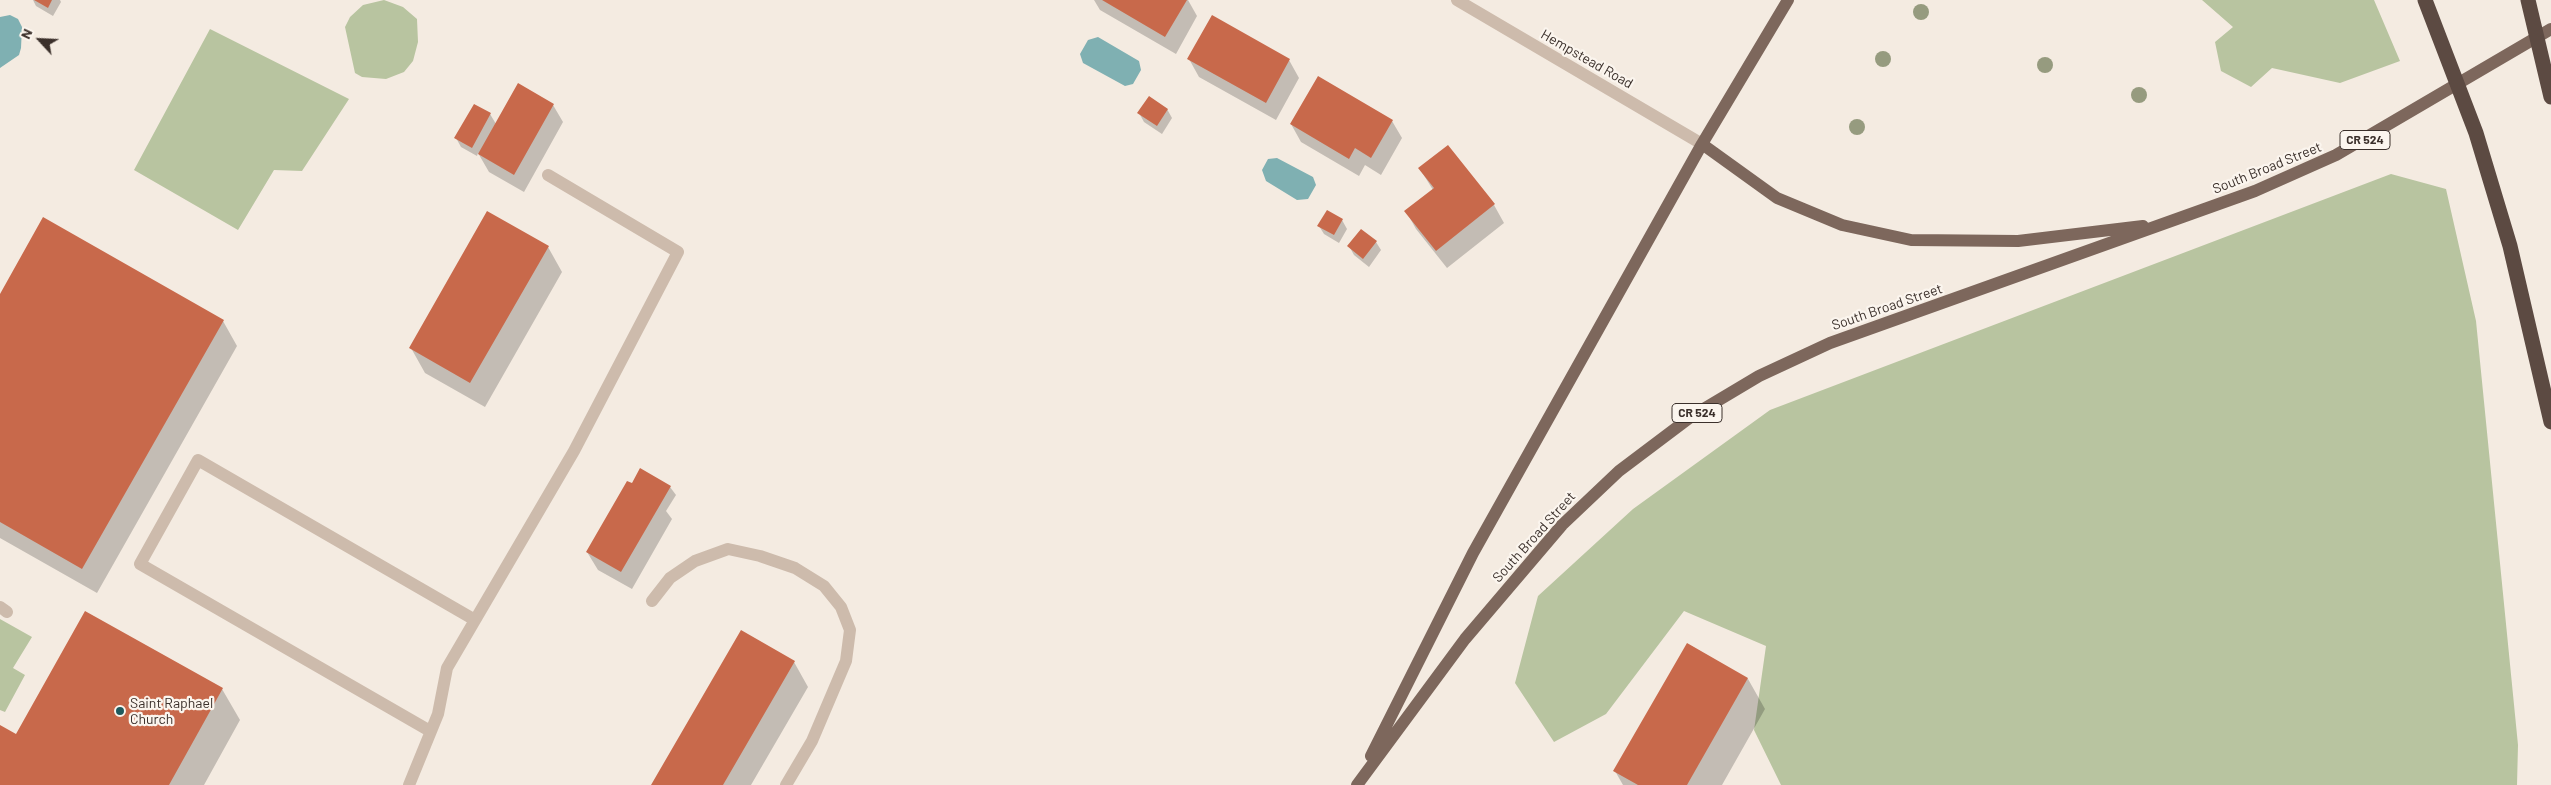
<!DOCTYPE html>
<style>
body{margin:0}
#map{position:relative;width:2551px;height:785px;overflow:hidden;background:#f4ebe1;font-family:Barlow,sans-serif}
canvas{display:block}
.north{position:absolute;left:15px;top:15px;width:50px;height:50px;-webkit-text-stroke:4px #fbf5ee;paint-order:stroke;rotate:295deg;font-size:14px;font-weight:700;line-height:20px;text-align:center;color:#3b302b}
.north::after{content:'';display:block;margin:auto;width:18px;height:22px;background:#3b302b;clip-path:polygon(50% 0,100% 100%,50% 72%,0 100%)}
</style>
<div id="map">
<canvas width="2551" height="785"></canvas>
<div class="north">N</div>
</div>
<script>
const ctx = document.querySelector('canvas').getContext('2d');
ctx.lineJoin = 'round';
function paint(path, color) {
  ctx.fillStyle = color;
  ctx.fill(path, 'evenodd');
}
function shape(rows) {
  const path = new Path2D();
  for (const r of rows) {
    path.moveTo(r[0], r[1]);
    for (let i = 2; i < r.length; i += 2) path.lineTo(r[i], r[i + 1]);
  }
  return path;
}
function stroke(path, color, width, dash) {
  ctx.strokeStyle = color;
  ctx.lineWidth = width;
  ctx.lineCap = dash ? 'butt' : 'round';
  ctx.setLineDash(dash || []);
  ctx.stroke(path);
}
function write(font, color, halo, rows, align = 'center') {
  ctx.font = font + ' Barlow,sans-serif';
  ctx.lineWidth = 4.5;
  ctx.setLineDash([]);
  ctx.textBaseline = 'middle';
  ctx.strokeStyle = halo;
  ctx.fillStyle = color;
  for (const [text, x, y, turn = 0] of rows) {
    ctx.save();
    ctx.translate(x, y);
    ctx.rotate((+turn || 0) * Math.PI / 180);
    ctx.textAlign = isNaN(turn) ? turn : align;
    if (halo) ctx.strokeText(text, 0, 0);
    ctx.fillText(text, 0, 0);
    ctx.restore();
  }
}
paint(shape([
 [384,0,403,7,417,19,418,42,413,61,404,72,386,79,362,77,355,73,345,27,350,17,363,5],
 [2202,0,2374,0,2400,61,2340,83,2272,68,2251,87,2221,71,2215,42,2233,27],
 [210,29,349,99,302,171,274,170,238,230,134,170],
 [2391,174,2446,189,2476,321,2518,745,2517,785,1781,785,1754,730,1766,646,1684,611,1606,714,1554,742,1515,683,1538,596,1633,509,1770,410],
 [0,619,32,637,13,668,25,675,5,712,0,710]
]), '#b8c4a0');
paint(shape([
 [10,15,18,19,22,27,21,48,19,55,0,68,0,17],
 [1098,37,1139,61,1141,70,1133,84,1125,86,1083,63,1080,54,1088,40],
 [1277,158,1313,177,1316,185,1308,199,1297,200,1266,181,1262,170,1268,159]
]), '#7fb0b2');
paint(shape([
 [33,0,60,0,61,2,53,16,36,6],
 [1094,0,1188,0,1197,16,1176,54,1100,10],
 [1189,59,1289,60,1299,78,1276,120,1199,77],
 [553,105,563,122,524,192,489,172,478,153,477,156,461,147,456,138,490,114,496,124],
 [1167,109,1172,118,1162,134,1144,122,1139,113],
 [1392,121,1402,138,1381,175,1365,165,1359,176,1301,142,1291,124],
 [1448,147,1494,205,1504,223,1447,268,1416,229,1406,211,1433,190,1420,169],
 [1342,220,1347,229,1339,243,1324,234,1319,226],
 [1376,242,1381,250,1369,267,1354,255,1349,246],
 [548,247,562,272,485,407,425,373,411,348],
 [0,296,223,321,237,346,97,593,0,538],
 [632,485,670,487,676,495,666,511,672,519,632,589,598,570,587,552],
 [1688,644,1748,679,1765,709,1722,785,1623,785,1615,771],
 [794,662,808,687,751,785,652,785],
 [222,689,240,720,204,785,0,785,0,727,15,735]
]), '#0003');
paint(shape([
 [34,0,52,0,48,8],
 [1102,0,1187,0,1165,37],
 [1212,15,1290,59,1266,103,1187,59],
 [1318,76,1393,120,1371,158,1355,148,1349,159,1290,124],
 [518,83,554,104,514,175,478,154],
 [1149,96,1168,109,1157,126,1137,113],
 [474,104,491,113,472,148,454,138],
 [1448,145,1495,204,1436,251,1404,211,1434,188,1418,168],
 [1327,210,1343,219,1334,235,1317,226],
 [487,211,549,246,470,383,409,348],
 [43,217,224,320,82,569,0,522,0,294],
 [1361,229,1377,241,1363,259,1347,246],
 [640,468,671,486,621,572,586,552,627,481,632,483],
 [85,611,223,688,169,785,0,785,0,725,16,734],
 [741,630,795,661,723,785,651,785],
 [1687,643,1748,678,1687,785,1638,785,1613,771]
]), '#c8694b');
stroke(shape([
 [652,601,670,578,695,561,728,549,760,556,795,568,824,586,841,607,850,630,846,661,812,741,786,785],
 [0,607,7,612],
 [430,731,140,564,198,460,475,620],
 [409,785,438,714,447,668,574,451,678,252,548,175]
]), '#cdbbac', 12);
stroke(shape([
 [1457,0,1702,144]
]), '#cdbbac', 12);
stroke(shape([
 [1702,144,1777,198,1842,225,1911,240,2018,241,2143,226],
 [1371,756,1473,553,1702,144,1788,0],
 [1357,785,1465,639,1562,525,1619,471,1692,416,1759,376,1830,343,2255,191,2336,155,2551,29]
]), '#7d675c', 12);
stroke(shape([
 [2425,0,2476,133,2510,246,2551,422],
 [2528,0,2551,97]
]), '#5c4a42', 15);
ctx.fillStyle = '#969b7f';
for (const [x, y] of [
 [1921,12],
 [1883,59],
 [2045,65],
 [2139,95],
 [1857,127]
]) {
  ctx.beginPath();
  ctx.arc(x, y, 8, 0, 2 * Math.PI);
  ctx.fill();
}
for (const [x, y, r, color] of [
 [120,711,5,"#1f5a5e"]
]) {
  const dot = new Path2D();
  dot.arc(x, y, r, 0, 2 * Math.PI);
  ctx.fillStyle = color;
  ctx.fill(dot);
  stroke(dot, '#fbf5ee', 2);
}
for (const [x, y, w] of [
 [2365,140,50],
 [1697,413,50]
]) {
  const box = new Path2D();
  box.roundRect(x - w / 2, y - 9.5, w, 19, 4);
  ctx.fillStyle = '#fbf5ee';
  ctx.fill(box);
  stroke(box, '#3b302b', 1);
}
write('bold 12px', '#3b302b', null, [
 ["CR 524",2365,140],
 ["CR 524",1697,413]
]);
write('14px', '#3b302b', '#fbf5ee', [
 ["Hempstead Road",1587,59,30],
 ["South Broad Street",2267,168,-22],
 ["South Broad Street",1887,307,-19],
 ["South Broad Street",1534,537,-48]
]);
write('14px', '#3b302b', '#fbf5ee', [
 ["Saint Raphael",130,703],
 ["Church",130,719]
], 'left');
</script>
